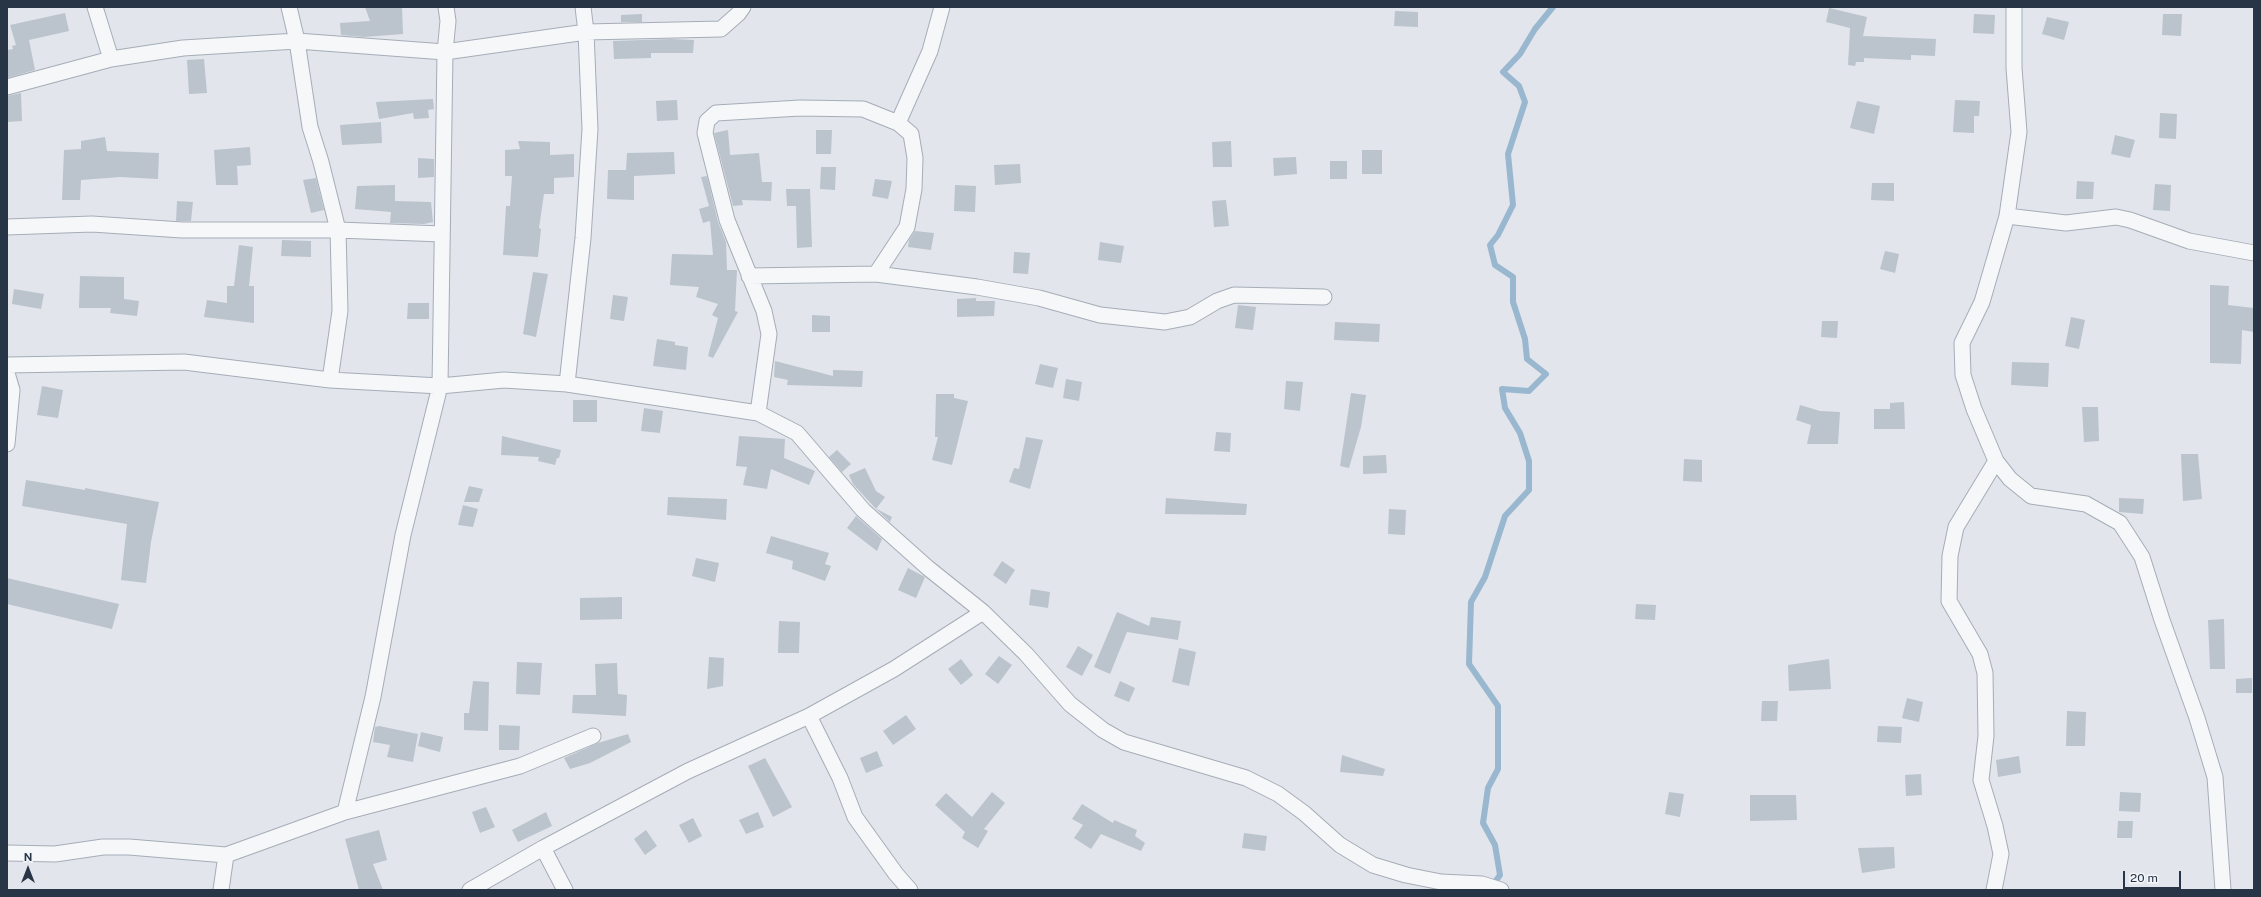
<!DOCTYPE html>
<style>
body{margin:0}
#map{position:relative;width:2261px;height:897px;overflow:hidden;background:#e2e6ec;font-family:"Public Sans",sans-serif}
canvas{display:block}
.frame{position:absolute;inset:0;border:8px solid #283546;pointer-events:none}
.north{position:absolute;left:8px;top:849px;width:40px;height:40px;-webkit-text-stroke:3px #f2f5f9;paint-order:stroke;rotate:0deg;font-size:11px;font-weight:700;line-height:16px;text-align:center;color:#283546}
.north::after{content:'';display:block;margin:auto;width:14px;height:18px;background:#283546;clip-path:polygon(50% 0,100% 100%,50% 72%,0 100%)}
.scale{position:absolute;left:2123px;top:871px;width:58px;height:18px;box-sizing:border-box;border:2px solid #283546;border-top:0;padding-left:5px;font-size:12px;line-height:14px;white-space:nowrap;color:#283546;-webkit-text-stroke:3px #f2f5f9;paint-order:stroke}
</style>
<div id="map">
<canvas width="2261" height="897"></canvas>
<div class="frame"></div>
<div class="north">N</div>
<div class="scale">20 m</div>
</div>
<script>
const ctx = document.querySelector('canvas').getContext('2d');
ctx.lineJoin = 'round';
function shape(rows) {
  const path = new Path2D();
  for (const r of rows) {
    path.moveTo(r[0], r[1]);
    for (let i = 2; i < r.length; i += 2) path.lineTo(r[i], r[i + 1]);
  }
  return path;
}
function stroke(path, color, width, dash) {
  ctx.strokeStyle = color;
  ctx.lineWidth = width;
  ctx.lineCap = dash ? 'butt' : 'round';
  ctx.setLineDash(dash || []);
  ctx.stroke(path);
}
function paint(path, color) {
  ctx.fillStyle = color;
  ctx.fill(path, 'evenodd');
}
stroke(shape([
 [1492,886,1500,875,1495,845,1483,823,1488,788,1498,769,1498,706,1469,664,1471,602,1485,577,1505,516,1529,490,1529,461,1520,433,1505,408,1502,389,1529,391,1546,374,1527,359,1525,339,1513,302,1513,277,1495,265,1490,245,1498,235,1513,205,1508,154,1525,102,1519,86,1503,72,1520,54,1535,29,1553,7]
]), '#99b7cf', 6);
paint(shape([
 [365,7,402,7,403,34,364,37,341,35,340,23,370,21],
 [1829,8,1867,17,1863,36,1936,39,1935,56,1911,55,1911,60,1864,58,1864,62,1856,62,1855,66,1848,65,1850,28,1826,22],
 [1395,11,1418,12,1418,27,1394,26],
 [65,13,69,31,29,40,35,70,7,78,7,50,13,49,12,46,16,45,10,25],
 [642,14,642,22,621,22,621,15],
 [1974,14,1995,15,1994,34,1973,33],
 [2163,14,2182,14,2181,36,2162,35],
 [2047,17,2069,22,2064,40,2042,34],
 [671,39,694,40,693,53,651,53,651,58,614,59,613,41],
 [204,59,207,93,189,94,187,60],
 [21,93,22,121,7,122,7,96],
 [433,99,434,109,428,110,429,118,414,119,413,113,379,119,376,102],
 [677,100,678,120,657,121,656,101],
 [1955,100,1980,101,1979,116,1974,116,1974,133,1953,132],
 [1857,101,1880,106,1874,134,1850,128],
 [2160,113,2177,114,2176,139,2159,138],
 [381,122,382,143,342,145,340,125],
 [728,130,730,155,759,153,762,182,772,182,771,201,742,200,743,205,733,206,714,133],
 [816,130,832,130,831,154,816,154],
 [2115,135,2135,140,2130,158,2111,154],
 [105,137,107,151,159,153,158,179,120,177,81,180,80,200,62,200,64,150,81,149,81,141],
 [518,141,550,142,550,155,574,154,574,177,554,178,554,194,544,194,539,228,541,229,538,257,503,255,506,206,510,206,512,176,505,176,505,150,520,149],
 [1231,141,1232,167,1213,167,1212,142],
 [250,147,251,165,237,166,238,185,216,185,214,150],
 [1362,150,1382,150,1382,174,1362,174],
 [674,152,675,174,634,176,634,200,607,199,608,170,626,170,627,153],
 [1296,157,1297,174,1274,176,1273,158],
 [418,158,434,159,434,177,418,178],
 [1330,161,1347,161,1347,179,1330,179],
 [1020,164,1021,183,995,185,994,165],
 [821,167,836,167,835,190,820,189],
 [707,176,718,222,726,242,727,270,737,270,735,311,738,312,713,358,708,356,718,318,712,315,718,304,696,297,699,287,670,285,672,254,713,255,710,221,703,223,699,209,709,206,701,177],
 [316,178,324,210,311,213,303,180],
 [875,179,892,181,888,199,872,196],
 [2077,181,2094,182,2093,199,2076,199],
 [1872,183,1894,183,1894,201,1871,200],
 [2155,184,2171,185,2170,211,2153,210],
 [395,185,395,201,431,202,433,222,424,224,390,223,391,212,355,209,357,186],
 [955,185,976,186,975,212,954,211],
 [786,189,810,189,812,247,797,248,796,206,787,206],
 [1226,200,1229,226,1214,227,1212,201],
 [177,201,193,202,191,221,176,221],
 [915,231,934,233,931,250,908,247,909,240],
 [282,240,311,241,311,257,281,256],
 [1100,242,1124,246,1121,263,1098,260],
 [239,245,253,247,249,286,254,286,254,323,204,317,207,300,227,303,227,286,234,286],
 [1885,251,1899,254,1895,273,1880,269],
 [1014,252,1030,253,1028,274,1013,273],
 [533,272,548,274,536,337,523,334],
 [80,276,124,277,124,299,139,301,137,316,110,313,111,308,79,308],
 [2210,285,2229,286,2228,305,2254,308,2254,332,2242,330,2241,364,2210,363],
 [14,289,44,294,41,309,12,304],
 [613,295,628,297,624,321,610,319],
 [976,298,976,301,995,301,994,316,957,317,957,299],
 [408,303,429,303,429,319,407,319],
 [1238,305,1256,307,1253,330,1235,328],
 [812,315,830,316,830,332,812,332],
 [2071,317,2085,320,2079,349,2065,346],
 [1822,321,1838,321,1837,338,1821,337],
 [1335,322,1380,324,1379,342,1334,340],
 [657,339,675,342,675,345,688,347,686,370,653,366],
 [775,361,833,376,833,370,863,371,862,387,787,385,788,380,774,377],
 [2012,362,2049,363,2048,387,2011,385],
 [1040,364,1058,368,1053,388,1035,384],
 [1066,379,1082,382,1079,401,1063,398],
 [1286,381,1303,382,1300,411,1284,409],
 [42,386,63,390,58,418,37,415],
 [1351,393,1366,395,1361,427,1349,468,1340,466],
 [936,394,954,394,954,398,968,401,952,465,932,460,938,437,935,437],
 [573,400,597,400,597,422,573,422],
 [1904,402,1905,429,1874,429,1874,409,1890,409,1890,403],
 [1800,405,1820,411,1840,412,1838,444,1807,444,1811,425,1796,420],
 [2082,407,2098,407,2099,441,2084,442],
 [644,408,663,411,660,433,641,431],
 [1216,432,1231,433,1230,452,1214,451],
 [502,436,561,450,559,458,557,458,555,465,538,461,539,457,501,455],
 [739,436,785,439,784,458,815,471,809,485,771,469,767,489,743,485,747,467,736,466],
 [1026,437,1043,440,1030,489,1009,482,1014,468,1019,469],
 [837,450,851,464,842,472,829,457],
 [2181,454,2198,454,2202,499,2183,501],
 [1386,455,1387,473,1363,474,1363,456],
 [1684,459,1702,460,1702,482,1683,481],
 [865,468,876,491,885,497,876,509,853,484,849,475],
 [26,480,85,490,85,488,159,502,151,542,146,583,121,580,127,524,22,506],
 [469,486,483,489,479,502,464,502],
 [668,497,727,499,726,520,667,515],
 [1166,498,1247,504,1246,515,1165,514],
 [2119,498,2144,499,2143,514,2119,512],
 [463,505,478,509,473,527,458,525],
 [875,508,892,517,890,522],
 [1389,509,1406,510,1405,535,1388,534],
 [856,516,882,539,877,551,847,528],
 [771,536,829,553,825,564,831,566,825,581,792,569,793,561,766,553],
 [696,558,719,563,715,582,692,576],
 [1002,561,1015,570,1006,584,993,575],
 [908,568,925,577,916,598,898,590],
 [7,578,119,604,112,629,7,604],
 [1031,589,1050,592,1048,608,1029,605],
 [622,597,622,619,580,620,580,598],
 [1636,604,1656,605,1655,620,1635,619],
 [1117,612,1149,626,1151,617,1181,621,1178,640,1127,632,1110,674,1094,667],
 [2224,619,2225,669,2210,669,2208,620],
 [779,621,800,622,799,653,778,653],
 [1078,646,1093,655,1082,676,1066,667],
 [1179,648,1196,652,1189,686,1172,682],
 [999,656,1012,665,998,684,985,674],
 [709,657,724,658,723,686,707,689],
 [961,659,973,675,961,685,948,669],
 [1829,659,1831,689,1789,691,1788,665],
 [517,662,542,663,540,695,516,694],
 [617,663,618,694,627,695,626,716,572,713,573,695,596,695,595,664],
 [2252,678,2252,693,2236,693,2236,679],
 [473,681,489,682,488,731,464,730,464,713,469,713],
 [1120,681,1135,688,1129,702,1114,696],
 [1907,698,1923,702,1919,722,1902,718],
 [1762,701,1778,701,1777,721,1761,721],
 [2067,711,2086,712,2085,746,2066,746],
 [906,715,916,729,893,745,883,731],
 [499,725,520,726,519,750,499,750],
 [379,726,418,734,413,762,387,757,390,745,373,742,375,727],
 [1878,726,1902,727,1901,743,1877,742],
 [421,732,443,737,440,752,418,746],
 [628,734,631,742,590,763,570,769,564,758,598,743],
 [877,751,883,766,866,773,860,758],
 [1342,755,1385,769,1383,776,1340,772],
 [2019,756,2021,773,1998,777,1996,760],
 [765,758,792,807,773,817,748,766],
 [1921,774,1922,795,1906,796,1905,775],
 [992,792,1005,803,984,829,988,831,978,848,962,838,965,832,935,805,946,793,972,817],
 [1669,792,1684,794,1680,817,1665,814],
 [2120,792,2141,793,2140,812,2119,811],
 [1750,795,1796,795,1797,820,1750,821],
 [1082,804,1113,823,1114,820,1137,830,1135,836,1145,843,1141,851,1101,834,1091,849,1074,838,1083,825,1072,819],
 [486,807,495,827,480,833,472,812],
 [546,812,552,826,518,842,512,830],
 [758,812,764,827,746,834,739,820],
 [693,818,702,836,689,843,679,825],
 [2118,821,2133,821,2132,838,2117,838],
 [379,830,387,860,373,864,383,890,359,890,345,839],
 [646,830,657,846,645,855,634,839],
 [1244,833,1267,836,1265,851,1242,848],
 [1894,847,1895,868,1862,873,1858,848]
]), '#bbc3cc');
const street = shape([
 [95,7,111,59],
 [289,7,297,41,310,127,321,162,338,230,340,311,330,380],
 [2014,7,2014,68,2019,132,2007,216,1982,302,1962,343,1963,375,1974,409,1996,461,2010,479,2031,496,2086,504,2120,523,2142,557,2162,620,2197,718,2215,777,2223,890],
 [7,87,111,59,183,48,297,41,445,52,586,32,721,29,738,14,743,7],
 [898,123,930,51,942,7],
 [2007,216,2066,223,2116,217,2130,220,2189,241,2254,253],
 [7,227,92,224,182,230,338,230,442,234],
 [749,276,876,274,977,287,1039,298,1100,315,1165,322,1190,317,1217,301,1234,295,1324,297],
 [7,365,184,362,330,380,440,386,504,380,567,384,758,413,797,433,863,510,928,568,983,612,1026,654,1070,704,1103,730,1124,742,1246,778,1278,794,1304,813,1340,845,1373,865,1406,875,1441,882,1482,884,1501,890],
 [7,373,12,390,7,444],
 [567,384,583,238,590,129,586,32,583,7],
 [758,413,769,334,764,311,727,220,705,133,707,121,716,113,800,108,863,109,898,123,911,134,915,158,914,189,907,227,876,274],
 [809,716,840,778,855,817,896,874,910,890],
 [345,812,373,697,403,535,440,386,445,52,448,21,446,7],
 [543,848,565,890],
 [7,853,55,854,103,847,129,847,226,855,345,812,520,766,593,736],
 [221,890,226,855],
 [470,890,543,848,688,771,809,716,894,669,983,612],
 [1994,890,2001,854,1995,826,1981,780,1986,736,1985,673,1980,654,1949,601,1950,556,1956,527,1996,461]
]);
stroke(street, '#a6adb7', 17);
stroke(street, '#f5f7f9', 15);
</script>
